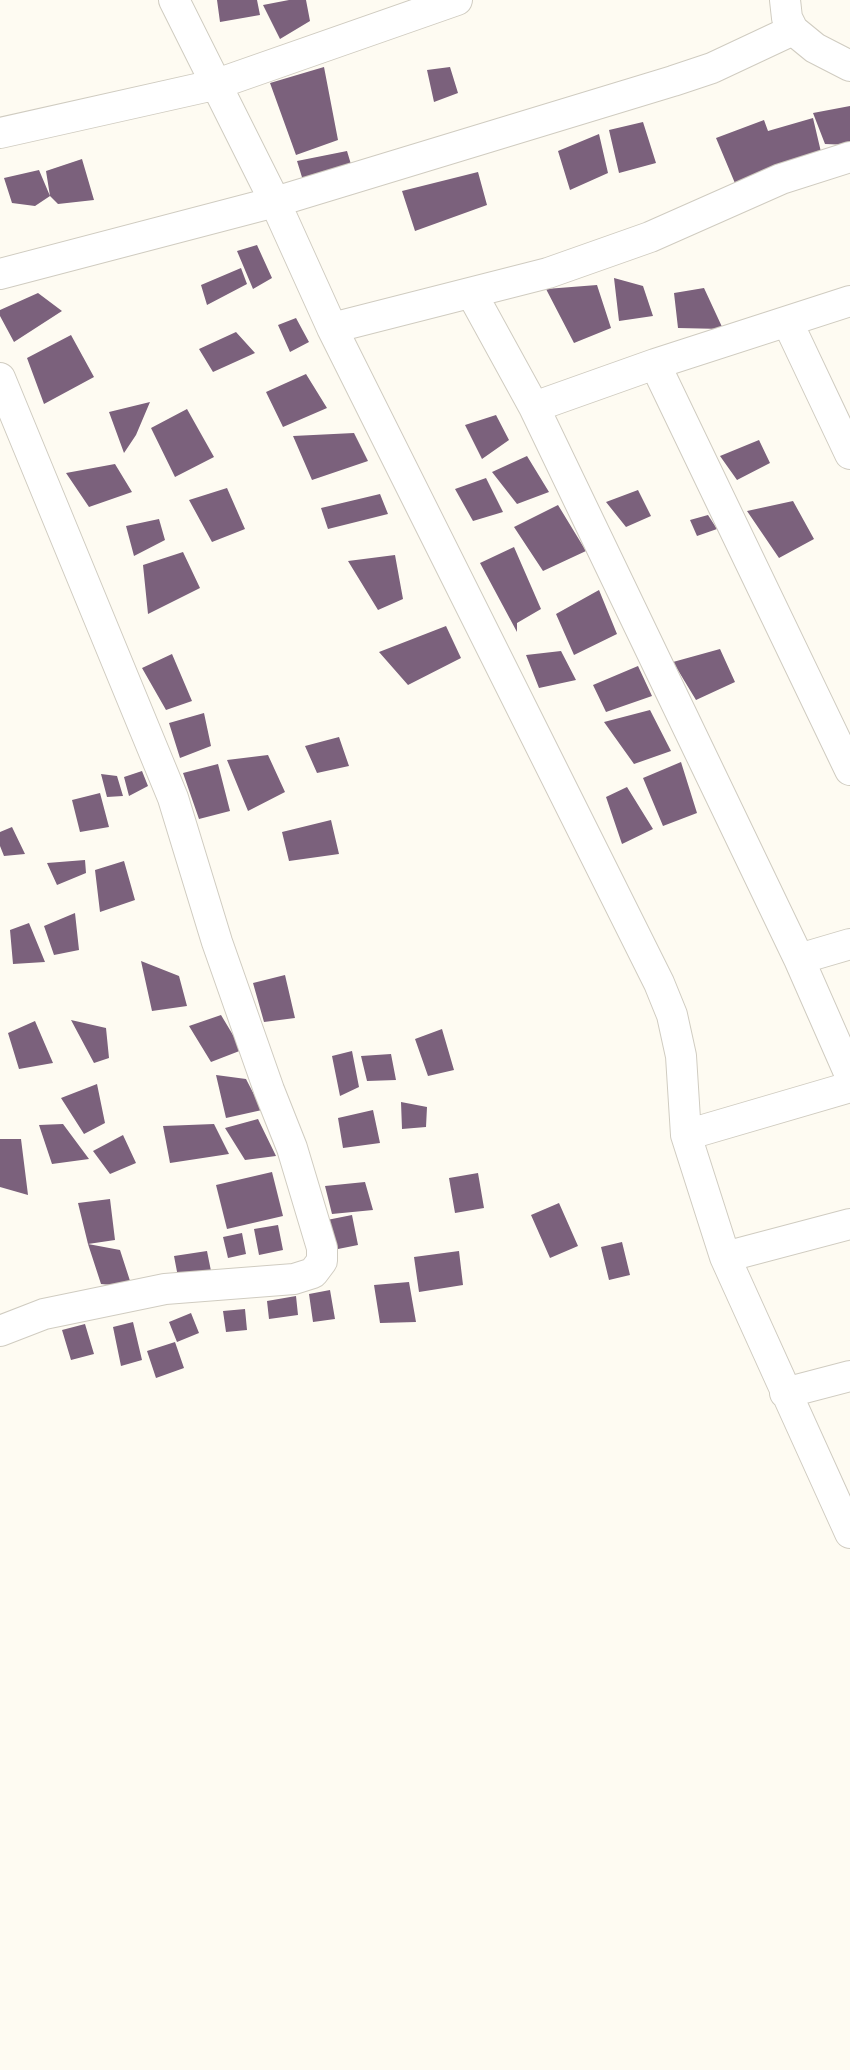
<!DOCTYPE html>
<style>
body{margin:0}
canvas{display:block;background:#fefbf2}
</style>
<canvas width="850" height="2070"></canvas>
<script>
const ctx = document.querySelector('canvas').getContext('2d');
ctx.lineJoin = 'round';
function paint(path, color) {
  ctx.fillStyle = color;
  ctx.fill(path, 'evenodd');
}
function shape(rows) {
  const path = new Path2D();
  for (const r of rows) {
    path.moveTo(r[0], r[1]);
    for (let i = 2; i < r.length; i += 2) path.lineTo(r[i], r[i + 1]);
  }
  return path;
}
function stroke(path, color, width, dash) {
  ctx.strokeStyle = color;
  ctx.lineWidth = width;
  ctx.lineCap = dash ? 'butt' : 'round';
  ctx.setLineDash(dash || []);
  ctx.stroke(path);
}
paint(shape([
 [217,0,257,0,260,15,220,22],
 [289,0,306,0,310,21,280,39,263,5],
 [324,67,338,140,296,155,270,83],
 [450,67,458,93,434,102,427,70],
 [850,106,850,145,825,144,813,113],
 [813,118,821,152,737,188,716,138,764,120,768,131],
 [643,122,656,163,619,173,609,130],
 [599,134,608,173,570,190,558,151],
 [347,151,353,171,305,187,297,161],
 [82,159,94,200,58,204,50,196,46,171],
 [39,170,50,196,35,206,12,203,4,178],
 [478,172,487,205,415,231,402,191],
 [257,245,272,278,253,289,237,251],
 [241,268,247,284,207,305,201,285],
 [614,278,643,286,653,316,619,321],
 [597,285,611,328,574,343,546,289],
 [704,288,723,329,678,328,674,293],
 [38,293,62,311,14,342,0,316,0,310],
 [296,318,309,342,290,352,278,325],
 [236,332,255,353,213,372,199,349],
 [71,335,94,377,44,404,27,358],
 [306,374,327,408,283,427,266,392],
 [150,402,136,435,124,453,109,412],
 [187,409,214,457,175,477,151,428],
 [496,415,509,440,482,459,465,425],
 [354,433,368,461,312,480,293,436],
 [759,440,770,463,737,480,720,456],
 [527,456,549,492,517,504,492,472],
 [115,464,132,492,89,507,66,473],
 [486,478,503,512,473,521,455,489],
 [227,488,245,529,212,542,189,500],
 [638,490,651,516,626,527,606,502],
 [380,494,388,514,328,529,321,508],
 [793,501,814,539,779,558,747,511],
 [558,505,586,551,543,571,514,527],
 [708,515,717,529,697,536,690,520],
 [159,519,165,540,134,556,126,526],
 [514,547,541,609,517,623,517,632,480,563],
 [183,552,200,588,148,614,143,565],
 [395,555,403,599,378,610,348,561],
 [599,590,617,634,574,655,556,614],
 [446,626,461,658,408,685,379,652],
 [720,649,735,682,696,700,673,662],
 [561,651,576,680,539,688,526,655],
 [172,654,192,701,166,710,142,668],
 [638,666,652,696,606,712,593,685],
 [650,710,671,751,634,764,604,722],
 [204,713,211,746,180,758,169,723],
 [339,737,349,766,317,773,305,746],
 [268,755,285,792,248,811,227,760],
 [681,762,697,813,663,826,643,778],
 [218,764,230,811,199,819,183,773],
 [142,771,148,786,129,796,124,777],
 [101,774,117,776,123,796,107,797],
 [627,787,653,829,622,844,606,797],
 [100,793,109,827,80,832,72,800],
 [331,820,339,854,289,861,282,832],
 [12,827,25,854,4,856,0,846,0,832],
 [85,860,86,873,57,885,47,863],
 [124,861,135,900,100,912,95,870],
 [75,913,79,950,54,955,44,926],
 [29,923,45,962,13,964,10,930],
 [141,961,179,976,187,1006,152,1011],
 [285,975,295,1018,264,1022,253,983],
 [221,1015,242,1050,211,1062,189,1026],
 [71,1020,106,1028,109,1058,94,1063],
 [35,1021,53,1063,19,1069,8,1033],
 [442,1029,454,1070,428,1076,415,1039],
 [352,1051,359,1087,340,1096,332,1056],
 [391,1054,396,1080,367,1081,361,1056],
 [216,1075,246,1079,262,1110,226,1118],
 [97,1084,105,1123,84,1134,61,1098],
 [401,1102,427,1107,426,1127,402,1129],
 [373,1110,380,1143,343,1148,338,1118],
 [258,1119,276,1156,245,1160,225,1128],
 [63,1124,89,1159,52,1164,39,1125],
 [214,1124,229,1154,170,1163,163,1126],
 [123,1135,136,1163,110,1174,93,1151],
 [0,1139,21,1139,28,1195,0,1187],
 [272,1172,283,1216,227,1229,216,1185],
 [478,1173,484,1208,455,1213,449,1178],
 [365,1182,373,1210,332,1214,325,1186],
 [110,1199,115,1240,88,1244,78,1203],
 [559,1203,578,1246,550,1258,531,1215],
 [352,1215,358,1245,328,1251,322,1221],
 [278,1225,283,1250,259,1255,254,1229],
 [242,1233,246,1254,228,1258,223,1237],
 [622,1242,630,1275,609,1280,601,1247],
 [88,1244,120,1250,132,1287,101,1284],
 [207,1251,211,1271,178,1277,174,1256],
 [459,1251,463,1285,419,1292,414,1257],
 [409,1282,416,1322,380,1323,374,1285],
 [330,1290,335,1319,313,1322,309,1294],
 [296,1296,298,1315,269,1319,267,1301],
 [245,1309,247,1330,226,1332,223,1311],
 [191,1313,199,1333,177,1342,169,1322],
 [133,1322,142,1360,121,1366,113,1327],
 [85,1324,94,1354,71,1360,62,1330],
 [175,1342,184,1368,156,1378,147,1351]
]), '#7b617c');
const street = shape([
 [174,0,275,202,332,328,659,983,672,1015,681,1056,686,1135,725,1257,850,1533],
 [785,0,787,18,793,30,815,48,850,66],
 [0,133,214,85,457,0],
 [0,274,275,202,673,81,712,68,793,30],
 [472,294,534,407,799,959,850,1075],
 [788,323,850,454],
 [332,328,548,273,650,237,781,179,850,157],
 [655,364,850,770],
 [0,378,173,798,217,942,269,1090,292,1148,322,1248,322,1261,313,1273,294,1279,165,1289,44,1314,0,1331],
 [534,407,655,364,850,301],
 [799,959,850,944],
 [686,1135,850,1087],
 [725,1257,850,1224],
 [785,1393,850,1376]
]);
stroke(street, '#d0ccc1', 32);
stroke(street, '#fff', 30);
</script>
